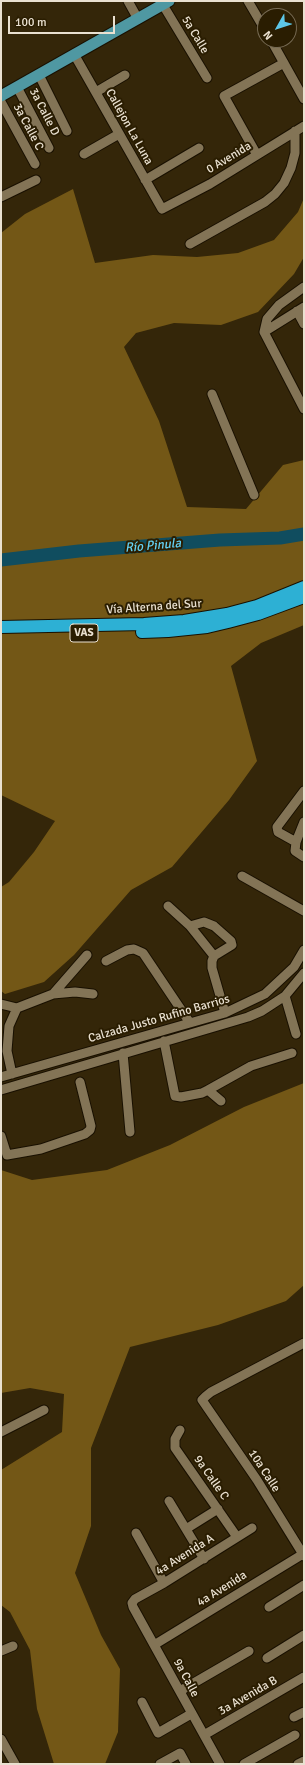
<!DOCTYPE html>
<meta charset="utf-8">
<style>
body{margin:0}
#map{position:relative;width:305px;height:1765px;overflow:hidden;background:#342609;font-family:Signika,sans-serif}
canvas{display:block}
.frame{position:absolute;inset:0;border:2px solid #eae1d1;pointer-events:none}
.north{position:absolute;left:257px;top:8px;width:40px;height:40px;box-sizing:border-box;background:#2a1d01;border:1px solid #776b54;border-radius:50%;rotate:231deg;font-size:11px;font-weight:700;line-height:16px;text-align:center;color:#eae1d1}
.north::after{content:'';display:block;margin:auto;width:14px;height:18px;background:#5dc7e8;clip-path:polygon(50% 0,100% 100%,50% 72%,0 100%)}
.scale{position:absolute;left:8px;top:16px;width:107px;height:18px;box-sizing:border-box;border:2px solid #eae1d1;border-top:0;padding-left:5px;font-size:12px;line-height:14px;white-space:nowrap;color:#eae1d1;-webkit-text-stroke:3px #2a1d01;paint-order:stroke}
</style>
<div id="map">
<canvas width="305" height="1765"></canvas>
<div class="frame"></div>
<div class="north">N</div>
<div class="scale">100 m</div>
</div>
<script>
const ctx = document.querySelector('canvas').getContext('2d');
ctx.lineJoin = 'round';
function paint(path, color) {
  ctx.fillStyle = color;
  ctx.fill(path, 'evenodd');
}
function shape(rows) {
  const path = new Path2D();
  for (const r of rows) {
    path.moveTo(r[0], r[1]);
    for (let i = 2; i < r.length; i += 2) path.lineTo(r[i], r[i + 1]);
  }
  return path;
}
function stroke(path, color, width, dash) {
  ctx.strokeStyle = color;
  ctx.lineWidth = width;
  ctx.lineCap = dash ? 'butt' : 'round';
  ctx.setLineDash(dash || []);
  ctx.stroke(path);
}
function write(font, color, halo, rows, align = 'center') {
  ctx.font = font + ' Signika,sans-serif';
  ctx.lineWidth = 4;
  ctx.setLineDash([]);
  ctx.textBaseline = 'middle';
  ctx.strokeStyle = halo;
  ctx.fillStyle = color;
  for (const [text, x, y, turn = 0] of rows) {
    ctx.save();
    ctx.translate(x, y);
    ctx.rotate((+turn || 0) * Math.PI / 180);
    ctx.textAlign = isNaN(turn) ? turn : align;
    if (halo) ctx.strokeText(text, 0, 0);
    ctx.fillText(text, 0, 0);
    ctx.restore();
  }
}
paint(shape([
 [73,189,95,263,153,255,197,257,238,253,274,240,298,212,304,198,304,257,294,274,258,312,221,325,174,323,136,333,124,347,159,421,187,507,246,509,283,465,304,460,304,625,261,643,231,666,257,761,229,800,172,867,131,890,74,955,44,982,5,994,1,991,1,887,9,882,34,852,55,821,1,795,1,233,25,214],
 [304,1083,304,1285,286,1301,218,1325,130,1347,91,1448,91,1526,75,1573,101,1635,120,1669,118,1732,105,1764,54,1764,37,1709,30,1650,10,1612,1,1605,1,1470,62,1432,64,1394,30,1388,1,1393,1,1170,32,1180,107,1170,170,1145,244,1107]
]), '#735716');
stroke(shape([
 [1,560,79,551,220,540,280,538,304,534]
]), '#104d5f', 13);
const minor = shape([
 [128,1,138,19],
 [248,1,265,30],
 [163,5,207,78],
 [271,40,304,99],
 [74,54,162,209,210,184,304,126],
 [39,75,67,131],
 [17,87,49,148],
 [96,92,125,75],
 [1,102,35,164],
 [84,154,119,134],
 [257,155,224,96,284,63],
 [145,180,199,148],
 [1,197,36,180],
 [190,244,265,202,275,194,284,183,291,168,295,153,295,131],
 [297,311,304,324],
 [264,332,304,409],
 [264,332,267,319,279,305,304,287],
 [264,332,304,307],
 [212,394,254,495],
 [304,791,277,827,278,832,296,842,295,851,304,857],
 [296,842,304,822],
 [242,876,304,911],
 [168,906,190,926,214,956],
 [190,926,204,922,214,926,231,941,232,945,214,956,212,961,212,968,225,1013],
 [106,961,127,950,134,949,143,953,190,1023],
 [53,994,87,955],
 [285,996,296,1034],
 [1,1004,17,1008,53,994,75,992,93,994],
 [164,1041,175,1096,181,1097,202,1093,208,1090,221,1101],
 [123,1053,130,1132],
 [12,1074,7,1051,9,1026,17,1008],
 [1,1077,225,1013,265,994,294,967,304,950],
 [1,1090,248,1017,262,1011,285,996,304,973],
 [208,1090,251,1066,292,1053],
 [1,1136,7,1155,41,1149,85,1134,90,1130,91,1126,80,1082],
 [304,1343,211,1392,206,1396,202,1400,257,1480,304,1556],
 [180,1430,175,1439,175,1448,237,1537],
 [1,1432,44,1410],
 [169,1501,204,1559],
 [186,1529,218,1509],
 [136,1533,164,1583],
 [269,1607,304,1585],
 [154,1645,303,1554],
 [1,1651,13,1646],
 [267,1658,304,1635],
 [180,1691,249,1651],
 [142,1702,158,1733,191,1714],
 [294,1717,304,1712],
 [204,1735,304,1677],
 [1,1739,15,1764],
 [160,1764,180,1753,186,1764],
 [220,1764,133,1607,132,1603,135,1599,164,1583,252,1528],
 [244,1764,295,1735],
 [298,1764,304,1761]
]);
const major = shape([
 [1,96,169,1]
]);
const highway = shape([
 [1,627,144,624,184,621,227,614,257,606,304,587],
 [142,632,168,631,207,627,228,622,258,614,304,597]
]);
stroke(minor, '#191000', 11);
stroke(major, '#191000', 13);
stroke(highway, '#191000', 14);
stroke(minor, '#837456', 9);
stroke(major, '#4f98a2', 11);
stroke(highway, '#2db0d4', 12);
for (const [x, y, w] of [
 [84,633,28]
]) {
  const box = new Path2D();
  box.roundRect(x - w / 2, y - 9, w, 18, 3);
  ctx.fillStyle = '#2a1d01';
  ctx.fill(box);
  stroke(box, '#eae1d1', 1);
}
write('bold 11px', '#eae1d1', null, [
 ["VAS",84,633]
]);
write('12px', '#eae1d1', '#2a1d01', [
 ["5a Calle",195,35,59],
 ["3a Calle D",44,112,63],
 ["3a Calle C",28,127,62],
 ["Callejon La Luna",129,127,61],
 ["0 Avenida",229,158,-31],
 ["Vía Alterna del Sur",154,607,-4],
 ["Calzada Justo Rufino Barrios",159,1019,-16],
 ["10a Calle",264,1471,57],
 ["9a Calle C",211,1478,55],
 ["4a Avenida A",185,1555,-32],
 ["4a Avenida",222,1589,-32],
 ["9a Calle",186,1678,62],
 ["3a Avenida B",248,1696,-30]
]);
write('italic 13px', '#63d1f4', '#2a1d01', [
 ["Río Pinula",153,546,-5]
]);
</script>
